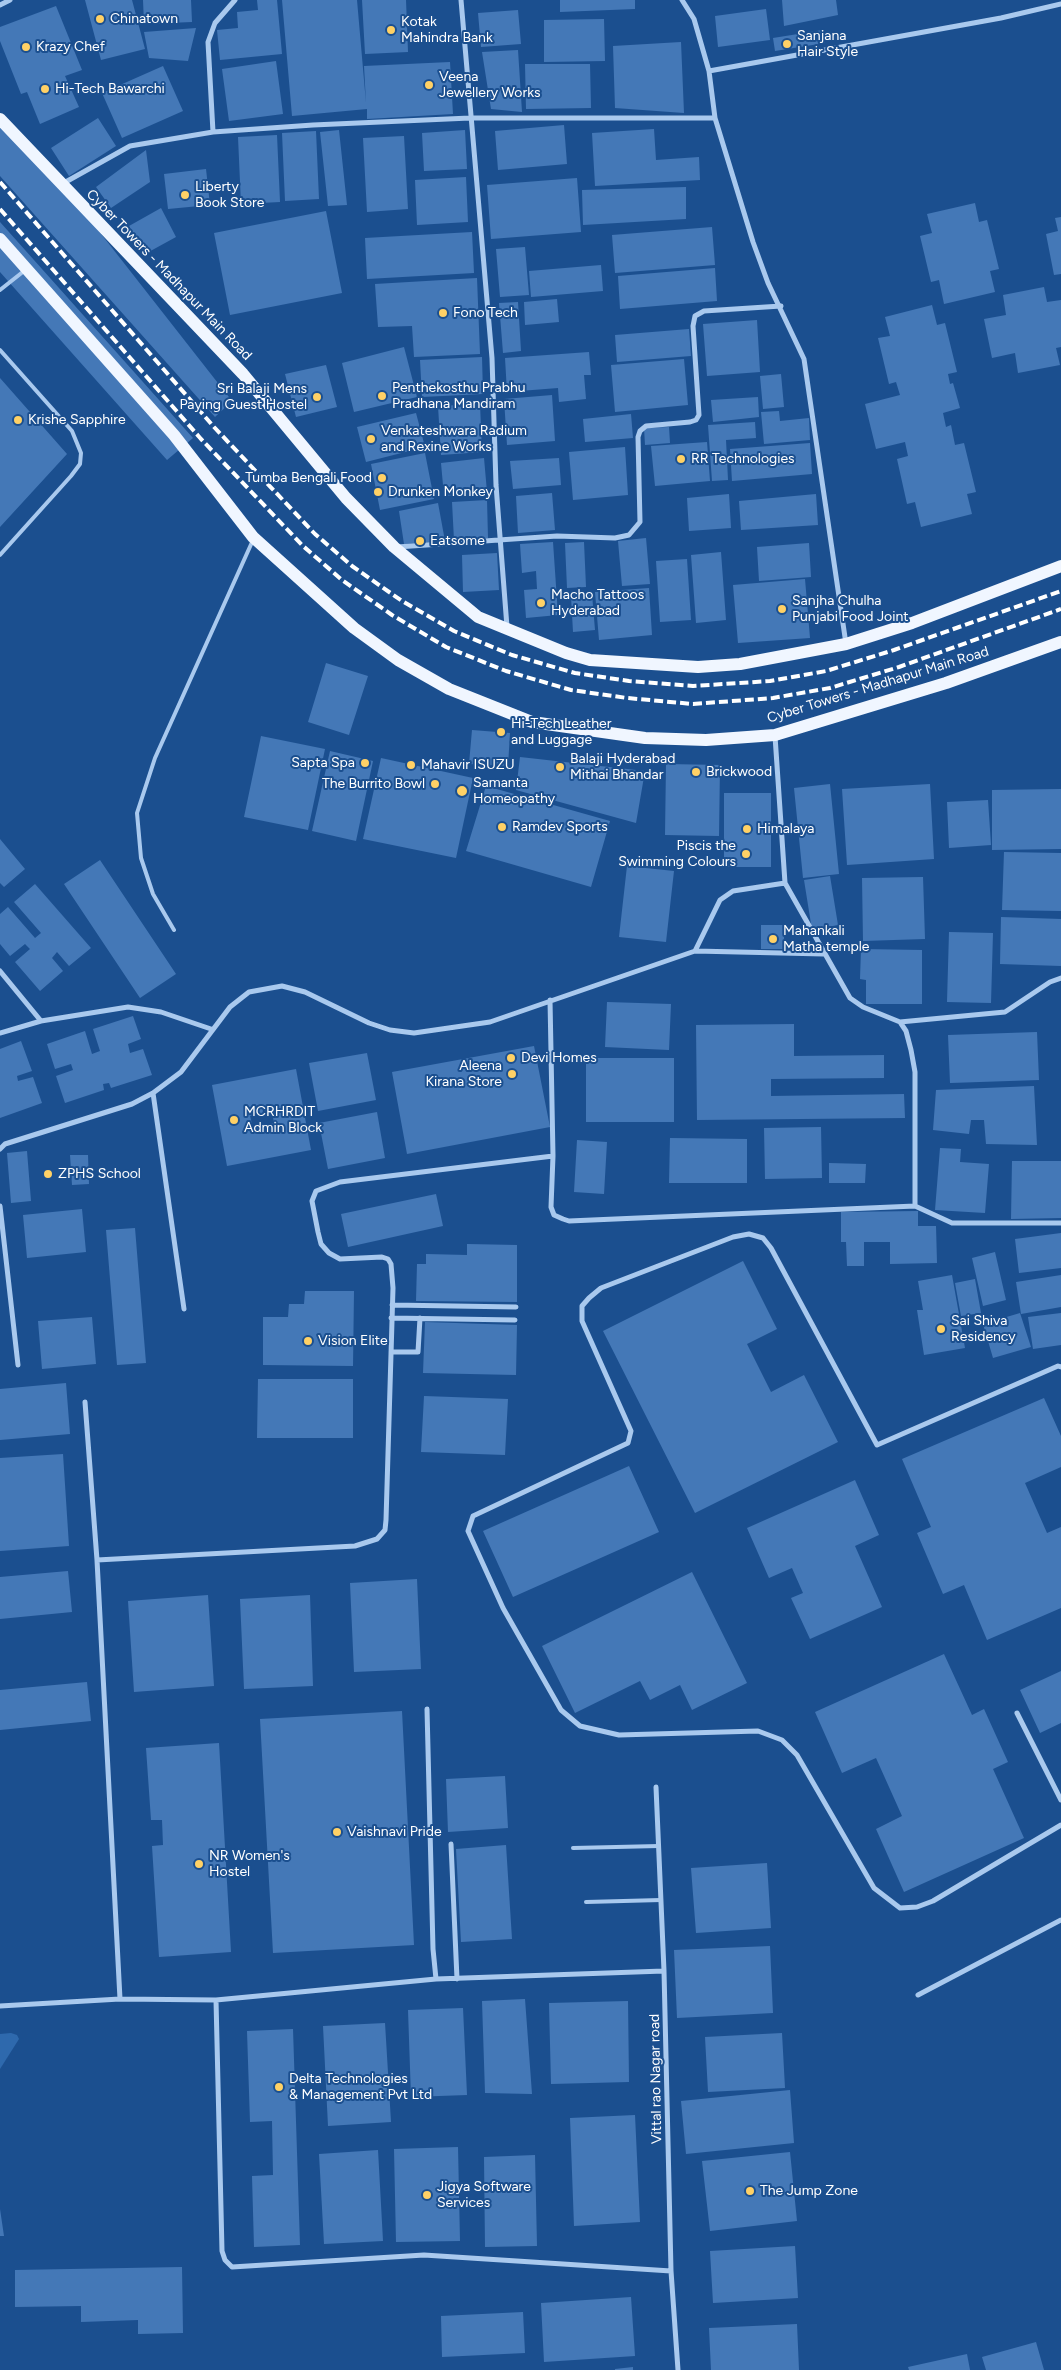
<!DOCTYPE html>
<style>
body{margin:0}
canvas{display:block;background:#1b4f8f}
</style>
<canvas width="1061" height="2370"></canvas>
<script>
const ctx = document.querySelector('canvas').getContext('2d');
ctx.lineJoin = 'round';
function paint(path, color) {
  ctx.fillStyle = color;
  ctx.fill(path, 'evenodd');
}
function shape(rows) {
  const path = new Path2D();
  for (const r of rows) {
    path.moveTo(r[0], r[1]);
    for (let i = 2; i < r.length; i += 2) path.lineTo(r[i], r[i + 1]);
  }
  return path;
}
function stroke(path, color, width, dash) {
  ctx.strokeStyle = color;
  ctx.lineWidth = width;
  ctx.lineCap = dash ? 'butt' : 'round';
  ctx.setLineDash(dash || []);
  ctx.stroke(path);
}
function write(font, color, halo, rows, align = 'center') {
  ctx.font = font + ' Figtree,sans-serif';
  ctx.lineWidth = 4;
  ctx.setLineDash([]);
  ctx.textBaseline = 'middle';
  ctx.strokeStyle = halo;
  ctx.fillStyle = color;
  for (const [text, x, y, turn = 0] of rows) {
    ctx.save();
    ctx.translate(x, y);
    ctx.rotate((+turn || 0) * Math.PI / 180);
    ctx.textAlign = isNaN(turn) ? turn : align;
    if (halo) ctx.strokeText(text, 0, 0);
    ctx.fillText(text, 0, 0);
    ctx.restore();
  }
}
paint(shape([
 [11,2033,17,2035,19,2039,0,2069,0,2034]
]), '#2e69ad');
paint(shape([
 [85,0,132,0,145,49,101,60],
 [143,0,191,0,192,22,144,24],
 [257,0,277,0,282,54,220,60,217,30,238,28,237,12,258,10],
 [282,0,357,0,366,103,364,66,450,62,453,114,367,119,367,109,292,116],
 [362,0,406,0,408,52,365,54],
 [560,0,635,0,635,9,560,12],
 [782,0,836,0,838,15,784,26],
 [56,6,82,70,65,76,79,107,40,124,27,92,21,94,0,41,0,27],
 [766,9,770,40,718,47,715,16],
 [518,10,521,44,481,47,478,13],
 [604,19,605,61,544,62,544,20],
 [196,28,188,61,149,58,144,32],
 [823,30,825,43,775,51,773,38],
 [681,42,684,113,615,108,613,46],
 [518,50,522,112,491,109,482,52],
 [276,61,283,114,229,121,222,69],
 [525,64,590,64,591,108,526,109],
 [163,66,183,111,122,138,102,93],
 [98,118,116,146,69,176,51,148],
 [0,119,62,184,232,401,215,417,0,176],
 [564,125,567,164,498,170,495,131],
 [654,129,656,160,699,157,700,180,595,186,592,133],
 [339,130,347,205,328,206,320,132],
 [465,130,467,169,424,171,422,133],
 [316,131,319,199,285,201,282,133],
 [277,135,280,202,241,204,238,137],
 [404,136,408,209,367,212,363,138],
 [146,150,150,182,111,208,96,187],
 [206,169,210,205,168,209,164,174],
 [466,177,468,222,417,225,415,180],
 [577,178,581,232,491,239,487,185],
 [686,187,686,219,583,225,582,190],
 [975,203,979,222,987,220,999,269,990,271,995,292,944,304,939,280,931,282,920,236,932,233,927,214],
 [161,208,176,237,145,254,129,226],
 [326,211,342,293,230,315,214,233],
 [1061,217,1061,274,1054,275,1046,234,1058,231,1055,218],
 [0,222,193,438,167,460,0,272],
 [712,227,715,265,615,273,612,235],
 [472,232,474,273,367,279,365,238],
 [525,247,529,295,500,297,496,249],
 [601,265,603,291,531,297,529,271],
 [715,268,717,301,620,309,618,276],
 [477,278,480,354,414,357,412,326,378,327,375,284],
 [1044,287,1047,302,1061,300,1061,347,1056,348,1060,365,1018,373,1015,353,992,358,984,319,1006,315,1003,295],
 [557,299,559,322,525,325,524,302],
 [518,302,521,351,503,353,499,303],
 [932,305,937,325,945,323,957,372,948,374,950,384,953,383,960,408,943,413,946,427,951,425,955,445,964,443,976,492,967,494,972,514,921,527,915,502,907,504,897,459,908,456,905,442,876,449,865,404,900,395,896,382,889,384,878,338,890,336,885,317],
 [757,320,760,372,707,376,703,324],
 [689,329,691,356,617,362,615,335],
 [404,347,417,397,354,412,342,363],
 [589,352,591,375,584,375,586,399,559,402,558,388,507,392,505,358],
 [482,357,483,394,422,397,420,360],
 [684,359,688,405,615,412,611,365],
 [326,365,337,407,296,417,285,374],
 [781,374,784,407,763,409,760,376],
 [0,378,67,454,0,527],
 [552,395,555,441,507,445,504,399],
 [758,397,759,417,713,422,711,400],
 [480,404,482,452,441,455,438,406],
 [779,411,780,421,809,418,810,440,764,444,761,412],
 [416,413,425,447,366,462,357,427],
 [631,414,633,438,585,442,583,419],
 [755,422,756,438,726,440,728,480,712,481,708,425],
 [669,427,670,443,645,445,644,428],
 [707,442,710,481,655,486,651,446],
 [810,443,812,474,732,481,730,449],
 [625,447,628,495,573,500,569,452],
 [425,453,434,499,380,510,371,464],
 [484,458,487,492,444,496,441,463],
 [559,458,561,485,513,489,510,461],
 [552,493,555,530,518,533,516,496],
 [729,494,731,528,689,531,687,498],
 [816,494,818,525,741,530,739,501],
 [487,500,488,538,454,540,452,502],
 [438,503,445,541,404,544,399,511],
 [646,538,650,584,622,586,618,541],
 [553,542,558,615,526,618,524,590,537,589,536,571,522,573,520,544],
 [584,542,586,587,567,588,565,543],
 [809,543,811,577,759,581,757,547],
 [721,552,726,620,696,623,691,555],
 [497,553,499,590,463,592,462,555],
 [687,559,691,620,660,622,656,561],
 [805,579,810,638,738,643,733,585],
 [649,588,652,635,599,640,595,592],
 [592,594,595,630,573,632,571,596],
 [326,663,368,676,349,735,308,722],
 [472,730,510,733,508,766,469,764],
 [261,736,325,749,308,830,244,817],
 [330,751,373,761,356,841,312,831],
 [520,757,645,771,636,823,516,790],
 [381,758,473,778,456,858,363,839],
 [666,764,720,765,719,836,665,835],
 [830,784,839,874,803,878,794,788],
 [930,784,934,859,847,865,842,789],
 [486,786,610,821,591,887,466,851],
 [1061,789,1061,849,992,850,992,790],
 [724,793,771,793,771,867,724,867],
 [988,800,991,845,949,848,947,802],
 [0,839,25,869,4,887,0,883],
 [1004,852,1061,853,1061,911,1002,910],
 [100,860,176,974,140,998,64,884],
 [627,866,674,871,666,942,619,937],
 [830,876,838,925,812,930,804,880],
 [923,877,925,939,863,941,862,878],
 [35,884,91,948,69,966,57,952,52,958,63,971,40,991,15,962,30,949,25,944,10,956,0,944,0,914,8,907,35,938,41,933,14,902],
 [1001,917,1061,919,1061,966,1000,964],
 [761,925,784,925,784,949,761,949],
 [949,932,993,933,991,1003,947,1002],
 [861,949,922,950,922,1004,866,1004,866,980,860,979],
 [607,1002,671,1004,669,1050,605,1047],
 [133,1016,141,1039,128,1044,130,1053,143,1049,152,1075,111,1088,109,1083,103,1084,104,1090,65,1103,56,1076,73,1070,71,1064,55,1069,47,1044,85,1031,92,1054,100,1051,93,1029],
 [794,1024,794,1056,884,1055,884,1078,771,1079,771,1096,904,1094,905,1118,697,1120,696,1025],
 [1037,1032,1039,1080,950,1083,948,1035],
 [21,1041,32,1071,17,1076,18,1081,33,1077,42,1103,0,1118,0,1049],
 [534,1046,550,1127,407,1154,392,1072],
 [367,1053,376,1100,318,1111,309,1063],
 [586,1058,674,1058,674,1122,586,1122],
 [296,1069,311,1150,227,1166,212,1085],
 [272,1112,274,1123,253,1128,250,1116],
 [1034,1086,1037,1145,986,1144,984,1120,971,1120,969,1134,933,1130,936,1090],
 [377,1112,385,1158,328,1169,319,1123],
 [821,1127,822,1178,765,1179,764,1128],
 [670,1138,747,1139,747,1183,669,1183],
 [577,1140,607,1142,604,1194,574,1192],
 [940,1148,961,1149,960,1162,989,1164,985,1213,935,1210],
 [27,1151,31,1201,11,1203,7,1153],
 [70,1155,88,1155,89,1184,72,1185],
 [1012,1161,1061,1161,1061,1218,1011,1219],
 [829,1163,866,1164,865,1183,829,1183],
 [436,1194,443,1226,348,1247,341,1214],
 [82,1209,86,1252,27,1258,23,1215],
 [918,1211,918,1226,936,1226,937,1263,890,1264,890,1242,864,1242,864,1266,847,1266,846,1242,841,1242,841,1212],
 [135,1228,146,1363,117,1365,106,1230],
 [1061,1233,1061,1268,1019,1273,1015,1239],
 [467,1244,517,1245,517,1302,416,1301,417,1264,426,1264,426,1254,467,1255],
 [995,1252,1006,1300,983,1306,972,1258],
 [743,1261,777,1329,747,1344,771,1392,804,1375,838,1442,695,1513,603,1331],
 [952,1275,965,1348,924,1355,917,1310,923,1310,918,1281],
 [1061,1275,1061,1307,1021,1314,1016,1282],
 [975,1279,981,1313,961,1316,955,1283],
 [305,1291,354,1291,353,1366,263,1365,263,1317,288,1317,289,1304,304,1304],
 [1020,1313,1031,1347,993,1358,983,1324],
 [1061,1313,1061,1345,1033,1349,1028,1317],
 [92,1317,96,1364,42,1369,38,1321],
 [425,1322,517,1325,516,1375,423,1373],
 [258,1379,353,1379,353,1438,257,1438],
 [66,1383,70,1434,0,1440,0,1389],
 [424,1396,508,1399,505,1455,421,1452],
 [1044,1398,1061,1436,1061,1467,1025,1483,1047,1533,1061,1527,1061,1608,987,1640,964,1585,943,1594,917,1533,931,1527,902,1459],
 [63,1454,69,1546,0,1551,0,1458],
 [629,1466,659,1532,513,1597,483,1531],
 [855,1480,879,1535,855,1546,882,1607,810,1639,791,1598,803,1593,792,1568,769,1578,747,1528],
 [68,1571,72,1612,0,1619,0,1577],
 [692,1572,747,1683,692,1710,680,1685,650,1700,640,1681,575,1713,542,1646],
 [417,1579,421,1669,354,1672,350,1583],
 [208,1595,214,1686,134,1692,128,1601],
 [310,1595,313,1686,244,1689,240,1599],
 [944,1654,972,1715,984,1709,1008,1762,993,1769,1024,1838,904,1892,876,1829,902,1816,876,1758,842,1773,815,1712],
 [1061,1671,1061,1723,1040,1733,1020,1690],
 [87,1682,91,1721,0,1730,0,1690],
 [402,1711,414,1945,273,1953,260,1719],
 [219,1743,231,1952,159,1957,152,1846,163,1845,162,1820,151,1820,146,1748],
 [505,1776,508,1828,448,1832,446,1779],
 [506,1845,512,1939,461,1942,456,1849],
 [767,1863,771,1928,696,1933,691,1868],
 [770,1946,773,2013,677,2018,674,1950],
 [525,1999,532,2094,485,2093,482,2001],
 [628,2001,629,2082,551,2084,549,2003],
 [463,2008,467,2095,411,2097,408,2010],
 [385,2023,391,2122,328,2126,323,2026],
 [293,2029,300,2245,254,2247,252,2176,273,2175,272,2121,250,2122,247,2031],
 [782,2033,785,2088,708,2092,705,2037],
 [790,2090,794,2143,686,2154,681,2101],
 [635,2115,640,2222,574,2226,570,2118],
 [458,2147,460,2241,396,2242,394,2149],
 [378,2150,383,2241,324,2244,319,2154],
 [790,2152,797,2221,710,2231,702,2161],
 [535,2155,537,2246,485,2247,484,2157],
 [0,2209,4,2236,0,2236],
 [795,2246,798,2298,713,2303,710,2251],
 [182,2267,183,2333,138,2334,138,2320,81,2322,81,2306,15,2307,15,2270],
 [631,2297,635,2356,544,2362,541,2303],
 [523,2312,525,2353,442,2357,441,2316],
 [797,2324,799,2370,711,2370,709,2328],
 [1036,2342,1044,2370,986,2370,982,2357],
 [967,2354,970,2370,909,2370,908,2367],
 [633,2367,633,2370,615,2370,615,2369]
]), '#4478b7');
stroke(shape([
 [0,290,24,271],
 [0,350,72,431,81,453,80,464,71,476,0,555],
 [174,930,153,894,141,858,137,813,155,758,253,540],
 [573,1848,659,1846],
 [586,1902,661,1900]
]), '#a9c9ee', 4);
stroke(shape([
 [461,0,492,358,496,485,507,627],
 [682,0,694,19,709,71,715,118,753,242,768,283,804,359,846,644],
 [0,5,10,0],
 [709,71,1001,18,1061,4],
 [213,132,208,42,215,23,235,0],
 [62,184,130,146,213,132,313,125,470,118,715,118],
 [397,547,557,536,615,538,629,535,640,522,638,437,640,431,646,426,690,422,696,420,699,415,693,326,695,316,704,311,781,306],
 [775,736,785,883,850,998,863,1007,900,1022,906,1031,911,1050,915,1072,915,1206],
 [695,951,824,954],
 [0,971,41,1021],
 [550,1000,553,1156,551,1207,554,1215,563,1219,569,1221,915,1206,952,1223,1061,1223],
 [900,1022,1005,1012,1050,982,1061,978],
 [0,1033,41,1021,128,1007,161,1012,211,1029],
 [153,1093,184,1309],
 [0,1149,5,1144,132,1104,153,1093,181,1072,230,1007,249,992,282,986,305,992,369,1023,390,1030,414,1033,490,1022,695,951,720,900,733,891,785,883],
 [0,1206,18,1365],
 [392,1305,516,1307],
 [391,1318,515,1320],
 [391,1352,418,1352,420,1318],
 [1061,1367,1058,1366,877,1445,771,1248,763,1238,749,1234,733,1237,601,1288,589,1298,582,1306,582,1321,631,1431,628,1443,473,1516,468,1531,503,1608,561,1710,580,1726,619,1735,758,1731,782,1740,797,1755,874,1888,900,1908,917,1907,933,1901,1061,1825],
 [85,1402,97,1560,120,1999],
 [97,1560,355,1546,377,1539,385,1530,386,1520,393,1288,391,1264,388,1259,382,1257,340,1259,329,1253,321,1244,318,1232,312,1201,316,1191,340,1182,553,1156],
 [427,1709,433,1949,436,1979],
 [1017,1713,1061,1800],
 [656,1787,664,1971,671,2271,678,2370],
 [451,1844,457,1979],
 [918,1995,1061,1920],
 [216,2000,222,2251,225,2260,232,2267,424,2255,671,2271],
 [0,2006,120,1999,216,2000,436,1979,664,1971]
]), '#a9c9ee', 5);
stroke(shape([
 [0,119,243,374,346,498,394,547,478,617,566,653,590,660,698,667,740,664,846,644,912,623,1061,566],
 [0,239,174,435,253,537,354,628,398,660,449,689,532,722,645,738,706,740,775,735,946,683,1061,642]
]), '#f0f6ff', 12);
stroke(shape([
 [0,182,214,427,315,534,352,566,402,601,454,631,512,655,575,673,629,681,693,686,770,681,826,671,894,650,1061,591],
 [0,209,201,439,303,546,342,580,392,615,446,647,506,671,571,690,627,698,693,704,773,698,830,688,899,667,1061,609]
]), '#fff', 4, [9, 4]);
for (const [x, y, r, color] of [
 [100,19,5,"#ffd166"],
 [391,30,5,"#ffd166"],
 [787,44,5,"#ffd166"],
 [26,47,5,"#ffd166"],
 [429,85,5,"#ffd166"],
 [45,89,5,"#ffd166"],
 [185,195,5,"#ffd166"],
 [443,313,5,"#ffd166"],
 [382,396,5,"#ffd166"],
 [317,397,5,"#ffd166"],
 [18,420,5,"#ffd166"],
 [371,439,5,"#ffd166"],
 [681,459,5,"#ffd166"],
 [382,478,5,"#ffd166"],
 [378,492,5,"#ffd166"],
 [420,541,5,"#ffd166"],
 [541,603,5,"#ffd166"],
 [782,609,5,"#ffd166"],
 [501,732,5,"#ffd166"],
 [365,763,5,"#ffd166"],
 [411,765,5,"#ffd166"],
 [560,767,5,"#ffd166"],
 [696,772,5,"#ffd166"],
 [435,784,5,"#ffd166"],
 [462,791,6,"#ffd166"],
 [502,827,5,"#ffd166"],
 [747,829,5,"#ffd166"],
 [746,854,5,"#ffd166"],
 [773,939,5,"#ffd166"],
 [511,1058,5,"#ffd166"],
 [512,1074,5,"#ffd166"],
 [234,1120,5,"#ffd166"],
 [48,1174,5,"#ffd166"],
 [941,1329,5,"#ffd166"],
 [308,1341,5,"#ffd166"],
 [337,1832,5,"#ffd166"],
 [199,1864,5,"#ffd166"],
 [279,2087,5,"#ffd166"],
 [750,2191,5,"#ffd166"],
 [427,2195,5,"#ffd166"]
]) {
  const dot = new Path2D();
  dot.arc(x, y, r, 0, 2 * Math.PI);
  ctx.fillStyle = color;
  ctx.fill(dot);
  stroke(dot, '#1b4f8f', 2);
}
write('14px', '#fff', '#1b4f8f', [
 ["Chinatown",110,19],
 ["Kotak",401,22],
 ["Mahindra Bank",401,38],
 ["Sanjana",797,36],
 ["Hair Style",797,52],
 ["Krazy Chef",36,47],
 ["Veena",439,77],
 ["Jewellery Works",439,93],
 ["Hi-Tech Bawarchi",55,89],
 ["Liberty",195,187],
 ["Book Store",195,203],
 ["Fono Tech",453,313],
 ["Penthekosthu Prabhu",392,388],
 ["Pradhana Mandiram",392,404],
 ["Sri Balaji Mens",307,389,"right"],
 ["Paying Guest Hostel",307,405,"right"],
 ["Krishe Sapphire",28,420],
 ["Venkateshwara Radium",381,431],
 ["and Rexine Works",381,447],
 ["RR Technologies",691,459],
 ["Tumba Bengali Food",372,478,"right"],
 ["Drunken Monkey",388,492],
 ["Eatsome",430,541],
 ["Macho Tattoos",551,595],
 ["Hyderabad",551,611],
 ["Sanjha Chulha",792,601],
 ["Punjabi Food Joint",792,617],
 ["Hi-Tech Leather",511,724],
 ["and Luggage",511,740],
 ["Balaji Hyderabad",570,759],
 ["Mithai Bhandar",570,775],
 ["Sapta Spa",355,763,"right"],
 ["Mahavir ISUZU",421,765],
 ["Brickwood",706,772],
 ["Samanta",473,783],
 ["Homeopathy",473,799],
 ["The Burrito Bowl",425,784,"right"],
 ["Ramdev Sports",512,827],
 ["Himalaya",757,829],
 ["Piscis the",736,846,"right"],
 ["Swimming Colours",736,862,"right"],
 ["Mahankali",783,931],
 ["Matha temple",783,947],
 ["Devi Homes",521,1058],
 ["Aleena",502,1066,"right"],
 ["Kirana Store",502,1082,"right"],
 ["MCRHRDIT",244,1112],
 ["Admin Block",244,1128],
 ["ZPHS School",58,1174],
 ["Sai Shiva",951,1321],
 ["Residency",951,1337],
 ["Vision Elite",318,1341],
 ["Vaishnavi Pride",347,1832],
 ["NR Women's",209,1856],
 ["Hostel",209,1872],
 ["Delta Technologies",289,2079],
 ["& Management Pvt Ltd",289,2095],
 ["Jigya Software",437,2187],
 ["Services",437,2203],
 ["The Jump Zone",760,2191]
], 'left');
write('14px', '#fff', '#1b4f8f', [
 ["Cyber Towers - Madhapur Main Road",169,275,46],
 ["Cyber Towers - Madhapur Main Road",878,685,-17],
 ["Vittal rao Nagar road",656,2079,-91]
]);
</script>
